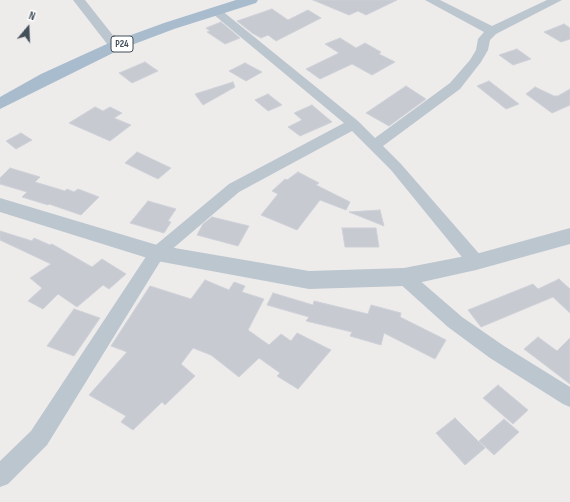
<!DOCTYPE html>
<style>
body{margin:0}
#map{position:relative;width:570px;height:502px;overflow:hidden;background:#eeebeb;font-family:"Sofia Sans Condensed",sans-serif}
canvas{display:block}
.north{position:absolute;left:8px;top:8px;width:40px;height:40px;-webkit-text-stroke:3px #fff;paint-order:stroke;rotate:19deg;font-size:11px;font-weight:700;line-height:16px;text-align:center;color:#434f59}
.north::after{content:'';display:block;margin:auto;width:14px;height:18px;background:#434f59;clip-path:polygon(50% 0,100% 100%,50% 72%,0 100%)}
</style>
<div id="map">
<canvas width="570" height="502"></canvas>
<div class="north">N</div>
</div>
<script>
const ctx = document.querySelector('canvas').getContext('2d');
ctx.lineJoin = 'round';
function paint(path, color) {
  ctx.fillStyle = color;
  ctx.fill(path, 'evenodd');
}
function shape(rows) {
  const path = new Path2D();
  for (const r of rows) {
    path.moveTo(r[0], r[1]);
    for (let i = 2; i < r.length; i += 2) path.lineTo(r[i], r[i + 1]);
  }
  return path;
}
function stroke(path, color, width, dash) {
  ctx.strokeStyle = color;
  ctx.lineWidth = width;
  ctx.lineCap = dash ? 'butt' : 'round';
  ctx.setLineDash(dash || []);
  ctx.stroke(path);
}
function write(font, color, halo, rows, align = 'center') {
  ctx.font = font + ' "Sofia Sans Condensed",sans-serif';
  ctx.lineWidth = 3.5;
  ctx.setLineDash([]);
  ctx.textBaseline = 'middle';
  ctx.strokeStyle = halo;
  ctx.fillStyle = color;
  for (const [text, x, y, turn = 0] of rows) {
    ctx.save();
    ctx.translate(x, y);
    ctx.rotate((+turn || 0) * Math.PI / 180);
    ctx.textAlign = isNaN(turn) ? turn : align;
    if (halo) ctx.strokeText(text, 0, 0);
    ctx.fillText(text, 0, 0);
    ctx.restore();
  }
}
const building = shape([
 [313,0,397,0,366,15,358,11,349,15,313,0],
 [272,9,288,20,308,10,321,18,276,41,268,35,261,38,252,33,237,21,272,9],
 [221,22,240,38,225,44,207,32,210,31,206,28,221,22],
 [564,24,570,28,570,39,561,42,544,32,564,24],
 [340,38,356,48,365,43,381,52,379,54,395,62,372,75,352,64,320,79,306,69,339,53,325,44,340,38],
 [517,49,531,59,513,65,499,55,517,49],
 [145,62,158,71,132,83,119,73,145,62],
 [245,63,262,72,246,81,229,71,245,63],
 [489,81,519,104,506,109,477,86,489,81],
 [233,82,235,87,203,105,195,94,233,82],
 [406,86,426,99,389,126,366,113,406,86],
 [535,87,554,96,558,96,570,89,570,105,552,113,526,94,535,87],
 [268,94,282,105,268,111,255,100,268,94],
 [312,105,332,122,300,136,288,127,302,120,294,113,312,105],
 [95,107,103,111,110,107,122,113,114,118,131,125,110,141,69,123,95,107],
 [21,133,32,140,16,149,6,141,21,133],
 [137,152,171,168,158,179,125,163,137,152],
 [10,168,40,177,35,182,65,191,67,189,74,192,78,189,99,197,81,215,49,204,48,205,22,197,27,192,0,184,0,178,10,168],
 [298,172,319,183,316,185,350,202,346,210,320,200,297,230,261,215,278,194,272,191,285,179,287,180,298,172],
 [148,201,176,209,168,221,171,222,164,233,130,223,148,201],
 [380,210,384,226,349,212,380,210],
 [212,217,249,226,238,246,197,235,203,224,212,217],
 [342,228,376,228,379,247,345,247,342,228],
 [0,231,32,241,34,238,50,245,52,244,92,267,102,259,126,274,109,289,103,285,77,307,58,294,43,309,28,301,42,288,30,278,51,264,0,240,0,231],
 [559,279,570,289,570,313,553,297,481,327,468,310,533,284,538,289,559,279],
 [205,280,229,290,234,282,245,286,242,292,264,299,248,330,269,345,281,334,291,341,297,333,331,350,298,389,277,376,280,373,259,358,239,377,211,355,193,348,181,364,195,376,165,405,162,402,133,430,121,422,126,416,89,395,127,352,111,346,150,286,191,299,205,280],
 [273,293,313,305,314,301,368,314,371,305,401,313,400,317,446,340,435,359,384,333,381,345,350,336,352,332,306,321,309,317,267,305,273,293],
 [74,309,100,318,74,356,47,346,74,309],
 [538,337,557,351,570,338,570,384,524,349,538,337],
 [498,385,528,410,513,424,483,398,498,385],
 [455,418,485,448,465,465,436,433,455,418],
 [504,419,519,432,494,455,479,441,504,419]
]);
paint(building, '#c7cad1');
stroke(building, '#ced1d8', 1);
paint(shape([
 [73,0,85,0,119,43,121,46,119,49,111,49,73,0],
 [425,0,440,0,492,26,547,0,562,0,496,34,490,40,488,50,481,62,460,89,383,146,401,164,482,257,485,262,482,267,476,269,470,267,391,170,352,131,239,192,163,257,47,445,8,484,0,487,0,461,31,431,151,249,229,184,344,123,213,14,211,12,213,10,221,10,358,121,375,138,450,83,470,60,476,50,478,39,484,32,425,0],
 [404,270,410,272,462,317,504,346,570,387,570,407,563,404,490,358,448,327,398,282,395,277,398,272,404,270]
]), '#bbc6cf');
paint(shape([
 [0,198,157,245,309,271,404,268,476,254,570,228,570,244,476,270,404,286,309,289,157,261,0,212,0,198]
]), '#bbc6cf');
paint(shape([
 [236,0,258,0,256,3,174,29,121,49,0,109,0,97,41,74,109,43,164,23,236,0]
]), '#a8bccd');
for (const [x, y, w] of [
 [122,44,22]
]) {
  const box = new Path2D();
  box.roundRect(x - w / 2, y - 8, w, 16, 3);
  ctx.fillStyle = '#fff';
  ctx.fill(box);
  stroke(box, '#434f59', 1);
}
write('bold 10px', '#434f59', null, [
 ["P24",122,44]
]);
</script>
